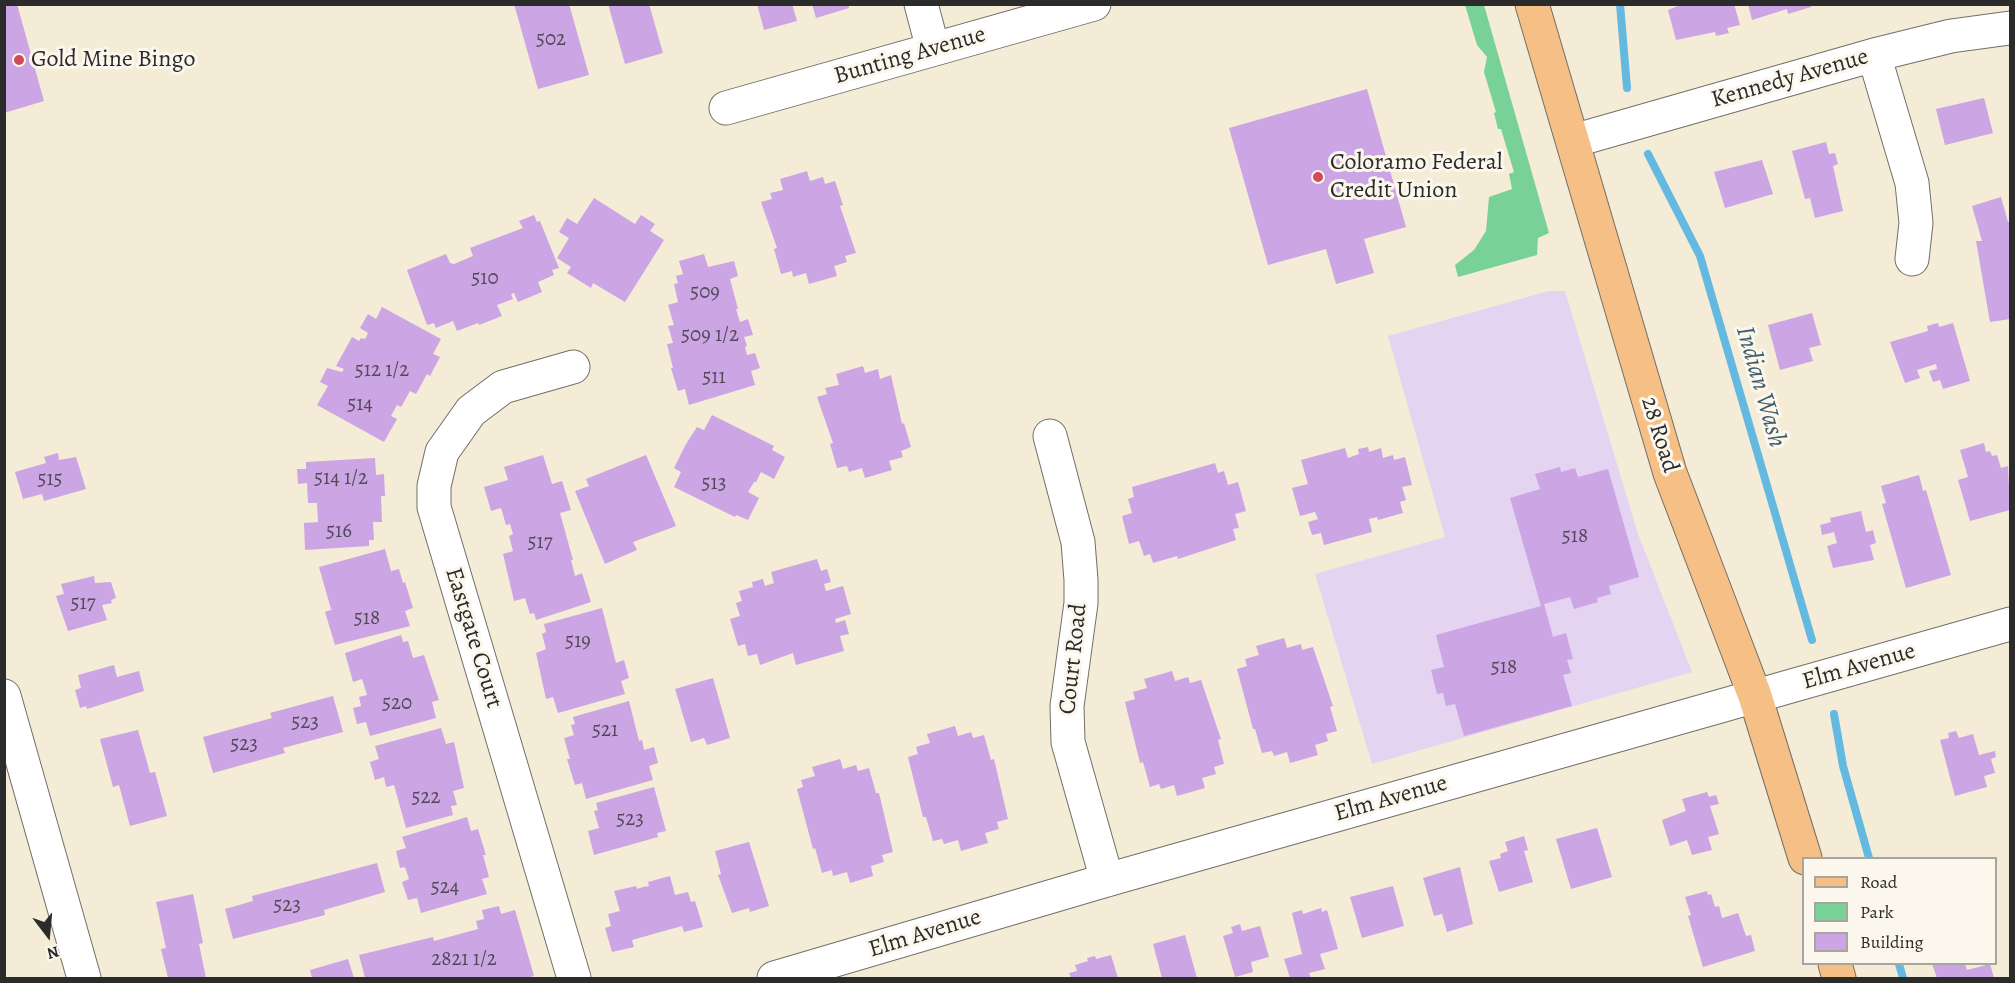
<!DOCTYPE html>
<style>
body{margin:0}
#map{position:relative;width:2015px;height:983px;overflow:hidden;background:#f4ecd6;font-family:Alegreya,serif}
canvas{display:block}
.frame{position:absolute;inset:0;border:6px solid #2b2b2b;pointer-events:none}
.legend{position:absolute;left:1802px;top:857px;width:195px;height:108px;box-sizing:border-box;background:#fbf7ec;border:2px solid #a8a59f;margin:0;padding:8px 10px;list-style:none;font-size:18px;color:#2b2b2b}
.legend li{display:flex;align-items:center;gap:12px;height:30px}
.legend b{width:30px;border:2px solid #a8a59f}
.north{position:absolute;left:18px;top:905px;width:60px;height:60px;-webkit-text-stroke:4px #fbf7ec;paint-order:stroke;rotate:164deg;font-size:16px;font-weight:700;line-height:24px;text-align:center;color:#2b2b2b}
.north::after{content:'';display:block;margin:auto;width:21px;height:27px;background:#2b2b2b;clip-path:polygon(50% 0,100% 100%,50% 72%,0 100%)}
</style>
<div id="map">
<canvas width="2015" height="983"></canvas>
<div class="frame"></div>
<ul class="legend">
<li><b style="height:8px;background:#f5bf86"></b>Road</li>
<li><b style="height:16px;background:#78d197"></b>Park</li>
<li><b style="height:16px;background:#cca5e4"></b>Building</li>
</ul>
<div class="north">N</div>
</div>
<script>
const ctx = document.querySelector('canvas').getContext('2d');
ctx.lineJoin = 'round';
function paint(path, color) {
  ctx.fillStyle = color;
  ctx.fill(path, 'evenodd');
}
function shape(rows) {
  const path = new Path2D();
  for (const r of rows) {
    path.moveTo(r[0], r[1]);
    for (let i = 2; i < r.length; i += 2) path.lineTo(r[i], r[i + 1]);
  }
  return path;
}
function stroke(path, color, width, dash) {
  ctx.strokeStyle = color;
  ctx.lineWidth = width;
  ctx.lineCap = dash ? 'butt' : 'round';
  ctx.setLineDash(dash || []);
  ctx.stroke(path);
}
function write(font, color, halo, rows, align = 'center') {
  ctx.font = font + ' Alegreya,serif';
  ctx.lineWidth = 6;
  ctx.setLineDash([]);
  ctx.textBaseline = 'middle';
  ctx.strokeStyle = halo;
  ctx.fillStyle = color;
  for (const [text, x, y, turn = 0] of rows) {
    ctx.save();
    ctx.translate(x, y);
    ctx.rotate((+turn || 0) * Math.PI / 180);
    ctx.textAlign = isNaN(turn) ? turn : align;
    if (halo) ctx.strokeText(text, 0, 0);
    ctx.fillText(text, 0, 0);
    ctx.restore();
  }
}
paint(shape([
 [1549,291,1565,291,1638,534,1692,672,1372,764,1315,574,1445,537,1388,336]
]), '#e4d3f1');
paint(shape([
 [1465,5,1484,5,1549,233,1538,238,1537,255,1458,277,1455,265,1474,250,1486,231,1489,197,1512,189,1509,174,1514,172,1501,129,1498,129,1494,113,1496,112,1484,72,1487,57,1477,45]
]), '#78d197');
stroke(shape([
 [1620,4,1627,88],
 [1648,154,1700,256,1812,640],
 [1834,714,1843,766,1869,858],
 [1899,964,1903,978]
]), '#63b9e0', 8);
paint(shape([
 [4,4,17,4,44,101,4,113],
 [514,4,569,4,589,75,538,89],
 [608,4,649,4,663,53,625,64],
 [757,4,792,4,797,21,764,30],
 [812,4,848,4,849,8,816,18],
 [1683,4,1734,4,1740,25,1727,28,1729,33,1716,36,1715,32,1676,40,1668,10],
 [1748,4,1810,4,1811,7,1788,14,1787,9,1752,20],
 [1367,89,1406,227,1364,239,1374,273,1336,284,1326,249,1268,265,1229,128],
 [1984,98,1993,133,1945,145,1936,109],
 [1826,142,1829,154,1835,153,1838,164,1833,166,1843,211,1815,218,1810,198,1805,199,1792,151],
 [1762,160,1773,194,1725,208,1714,172],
 [807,171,810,181,823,177,825,184,835,181,843,205,840,206,856,253,845,256,847,262,834,266,837,276,809,284,806,273,793,277,792,271,781,274,774,249,777,248,761,202,772,199,770,193,783,190,780,179],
 [2001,197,2008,222,2010,222,2010,319,1990,322,1976,241,1982,241,1972,206],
 [594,198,635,224,641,215,655,224,650,231,664,240,625,302,593,283,591,288,567,273,571,267,557,258,569,238,559,232,567,218,577,224],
 [534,215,537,222,540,221,559,268,552,270,554,275,538,282,542,292,518,302,514,293,511,294,513,299,497,305,502,316,479,325,478,323,457,331,453,321,436,328,434,323,427,325,407,270,446,254,450,263,454,264,473,256,470,248,523,228,519,221],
 [704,254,708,267,734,261,738,276,730,279,738,309,736,309,740,322,748,319,753,335,744,337,747,346,745,347,747,355,755,353,760,368,751,371,755,385,689,405,685,389,678,391,671,368,673,368,667,344,673,343,668,326,674,325,668,305,678,302,674,284,678,283,676,276,683,274,679,261],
 [382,307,441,339,433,354,440,357,430,376,427,374,416,394,410,391,401,407,397,405,391,416,397,419,384,442,317,405,328,386,320,382,327,368,342,372,344,369,336,366,352,337,359,341,361,338,365,339,368,333,360,328,368,314,376,319],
 [1812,313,1821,345,1809,348,1813,361,1780,370,1768,325],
 [1938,323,1939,327,1953,323,1970,381,1943,389,1940,380,1933,382,1929,371,1937,369,1936,364,1917,370,1920,378,1905,383,1890,342,1928,331,1927,326],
 [863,366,865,373,878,369,880,379,891,375,902,424,904,423,911,447,901,451,903,457,889,461,892,470,865,478,862,468,849,472,847,466,837,468,830,444,833,443,817,397,827,394,825,388,839,385,836,374],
 [712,415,774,446,772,450,785,457,774,479,761,472,756,482,754,482,748,492,759,498,748,520,736,515,735,517,674,487,681,472,674,468,686,444,697,427,704,430],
 [1984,443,1986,452,1990,451,1992,456,1997,455,2001,468,2008,466,2010,510,1970,521,1958,480,1968,477,1960,450],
 [1368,447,1369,452,1381,448,1383,458,1393,455,1394,460,1405,457,1412,485,1402,487,1406,500,1400,502,1403,513,1378,520,1377,517,1369,519,1372,532,1324,545,1321,533,1312,535,1308,522,1318,519,1315,512,1300,516,1292,488,1308,484,1301,460,1345,448,1348,458,1359,454,1358,449],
 [58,453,59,460,76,457,86,489,44,501,42,494,23,499,15,472,46,463,44,457],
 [543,455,552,484,562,481,571,510,560,513,573,560,571,560,575,576,582,573,591,602,536,620,534,613,530,614,525,598,514,601,503,554,513,551,509,536,513,534,510,524,506,525,501,508,491,511,484,487,508,480,504,467],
 [646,455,676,526,633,542,637,550,605,564,575,491,589,486,586,479],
 [375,458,376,475,384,474,385,496,381,496,382,522,373,522,374,540,369,540,369,546,305,550,304,523,318,522,317,503,308,503,307,483,298,484,297,469,306,469,306,462],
 [1215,463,1218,473,1224,471,1228,485,1238,482,1246,511,1235,514,1239,528,1233,529,1236,540,1178,559,1177,556,1153,563,1150,554,1144,556,1139,541,1129,544,1122,516,1132,513,1128,499,1134,497,1132,487],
 [1560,467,1561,472,1575,468,1578,477,1608,469,1639,577,1609,586,1611,594,1597,598,1598,602,1574,609,1570,597,1544,604,1553,637,1566,633,1573,659,1567,660,1571,673,1563,675,1572,706,1464,736,1455,704,1446,706,1443,693,1437,694,1431,670,1444,667,1436,635,1541,606,1510,498,1540,489,1535,474],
 [1919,475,1923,491,1926,490,1951,575,1906,588,1882,504,1886,503,1881,486],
 [1861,511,1866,532,1873,530,1876,543,1870,545,1874,560,1833,568,1827,546,1837,543,1834,532,1822,535,1820,525,1831,522,1830,518],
 [385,549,391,571,399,569,403,583,405,582,413,608,405,611,410,626,335,645,325,612,333,609,331,609,319,567],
 [817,559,821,571,827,569,831,582,824,584,826,591,843,586,851,614,835,619,836,623,845,620,849,634,840,636,844,651,796,665,793,653,760,665,757,654,748,656,745,644,738,646,730,619,740,616,736,603,742,601,739,591,753,587,752,582,763,579,765,586,774,583,771,572],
 [94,576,95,583,111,582,116,598,111,600,112,603,102,605,107,620,68,631,56,596,64,594,61,584],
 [602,608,616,663,624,660,629,678,621,681,625,694,558,713,553,697,546,699,536,653,546,649,542,634,546,632,544,624],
 [401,635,403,642,408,641,413,658,424,655,439,700,432,702,436,718,370,736,366,722,357,724,353,708,361,706,359,697,367,695,362,679,353,682,345,653],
 [1284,638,1287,648,1301,644,1302,650,1313,647,1333,706,1330,707,1337,731,1326,734,1328,741,1315,745,1318,755,1290,763,1287,752,1274,756,1272,751,1262,753,1255,729,1253,729,1237,669,1247,666,1245,659,1259,655,1256,646],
 [114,665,117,677,139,671,144,691,87,709,86,706,80,708,75,690,81,688,78,675],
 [1172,671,1175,681,1188,677,1190,683,1201,680,1221,739,1218,740,1224,764,1214,767,1216,774,1202,778,1205,788,1177,796,1174,785,1161,789,1159,784,1150,787,1143,762,1140,763,1125,702,1135,699,1133,692,1147,688,1144,679],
 [713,678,730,738,707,745,704,738,691,742,675,689],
 [333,696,343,732,283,748,285,753,213,773,203,737,272,718,270,713],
 [629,701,639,741,642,740,644,750,654,747,658,763,649,766,653,780,586,799,582,783,575,785,567,759,570,759,564,738,574,735,571,725,575,724,573,717],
 [955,726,958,736,971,732,973,738,984,735,991,760,994,759,1008,819,997,822,999,829,985,833,988,843,961,851,958,840,944,844,942,839,933,841,926,817,923,817,908,757,918,754,916,747,930,743,927,734],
 [441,728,446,744,454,742,464,788,453,791,457,805,451,806,453,815,406,828,394,785,386,787,384,777,375,780,370,762,379,759,375,746],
 [138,730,150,773,155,772,167,816,130,826,119,785,113,787,100,739],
 [1956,731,1959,738,1973,734,1979,755,1995,751,1996,757,1991,759,1995,773,1984,776,1987,787,1955,796,1940,740,1949,738,1948,733],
 [840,759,843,769,856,765,858,771,869,768,876,793,879,793,893,852,882,855,884,862,871,866,873,876,850,883,847,872,833,876,832,870,822,873,815,848,813,849,797,789,803,787,801,780,815,776,812,767],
 [654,787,666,831,657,833,658,837,594,855,588,831,599,828,594,811,598,810,596,803],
 [1707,792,1709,797,1716,795,1719,804,1710,806,1719,834,1708,837,1712,850,1692,855,1687,840,1670,846,1662,820,1686,811,1682,799],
 [467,817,471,831,478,829,486,855,483,855,489,877,482,879,487,894,421,913,417,898,408,900,402,882,409,879,405,867,400,868,396,851,406,848,402,837],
 [1597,828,1612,877,1571,889,1556,839],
 [1524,836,1528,850,1524,851,1533,882,1499,892,1489,861,1501,858,1500,854,1508,851,1505,842],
 [749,842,769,906,750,912,749,908,732,913,718,875,721,874,715,851],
 [377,863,385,892,324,910,325,915,233,939,225,909,253,901,252,896],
 [1460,867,1473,924,1447,932,1442,914,1434,916,1423,878],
 [670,876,675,895,688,892,691,902,695,901,703,927,684,932,682,926,632,940,634,947,612,952,605,928,611,926,608,914,620,911,614,891,636,886,637,889,643,887,649,886,648,882],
 [1393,886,1404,926,1362,938,1350,897],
 [1707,891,1708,895,1711,894,1715,907,1719,906,1722,918,1738,913,1746,936,1751,935,1755,951,1703,967,1688,916,1691,915,1685,897],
 [193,894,203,943,199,944,206,978,168,978,161,949,166,948,156,902],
 [499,906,501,914,515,910,534,976,526,978,365,978,359,955,433,937,434,941,478,929,476,921,484,919,482,910],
 [1321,908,1322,912,1327,910,1338,949,1320,954,1325,969,1309,973,1311,978,1290,978,1284,959,1302,954,1292,913,1302,910,1303,914],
 [1240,924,1242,931,1260,926,1269,957,1251,962,1253,972,1235,977,1223,936,1233,933,1231,927],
 [1185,935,1197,978,1162,978,1153,944],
 [1111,955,1118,978,1071,978,1069,973,1077,971,1075,965,1088,961,1087,958,1095,956,1096,959],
 [348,959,354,978,312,978,310,970],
 [1932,964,1965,964,1967,970,1990,964,1994,978,1937,978]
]), '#cca5e4');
const minor = shape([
 [921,4,933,49],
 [1874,55,1912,183,1916,223,1912,259],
 [726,108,1094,4],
 [1573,141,1874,55,1951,36,2010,28],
 [573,367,503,387,471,411,442,452,434,486,434,507,574,978],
 [1050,436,1078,542,1081,580,1081,603,1067,706,1068,742,1107,880],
 [4,696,84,978],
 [774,978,1107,880,2010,624]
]);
const major = shape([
 [1532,4,1670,473,1755,696,1805,858],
 [1835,964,1839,978]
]);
stroke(minor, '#716f67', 35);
stroke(major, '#716f67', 35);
stroke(minor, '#fff', 33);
stroke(major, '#f5bf86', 33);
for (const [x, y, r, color] of [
 [19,60,6,"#d1495b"],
 [1318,177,6,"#d1495b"]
]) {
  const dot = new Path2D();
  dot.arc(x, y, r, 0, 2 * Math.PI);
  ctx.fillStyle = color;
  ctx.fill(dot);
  stroke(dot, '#fbf7ec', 2);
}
write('21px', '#534a59', null, [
 ["502",551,40],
 ["510",485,279],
 ["509",705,293],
 ["509 1/2",710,336],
 ["512 1/2",382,371],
 ["511",714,378],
 ["514",360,405],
 ["514 1/2",341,479],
 ["515",50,480],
 ["513",714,484],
 ["516",339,532],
 ["518",1575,537],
 ["517",540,543],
 ["517",83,604],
 ["518",367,619],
 ["519",578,642],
 ["518",1504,668],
 ["520",397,704],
 ["523",305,723],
 ["521",605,731],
 ["523",244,745],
 ["522",426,798],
 ["523",630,820],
 ["524",445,888],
 ["523",287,906],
 ["2821 1/2",464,960]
]);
write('24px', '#2b2b2b', '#fbf7ec', [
 ["Bunting Avenue",910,56,-16],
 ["Kennedy Avenue",1790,79,-16],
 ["28 Road",1659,435,73],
 ["Eastgate Court",473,638,73],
 ["Court Road",1074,659,-84],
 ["Elm Avenue",1859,667,-16],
 ["Elm Avenue",1391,799,-16],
 ["Elm Avenue",925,934,-17]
]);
write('24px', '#2b2b2b', '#fbf7ec', [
 ["Gold Mine Bingo",31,60],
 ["Coloramo Federal",1330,163],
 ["Credit Union",1330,191]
], 'left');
write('italic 26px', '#3f5d6a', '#fbf7ec', [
 ["Indian Wash",1760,387,74]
]);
</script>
